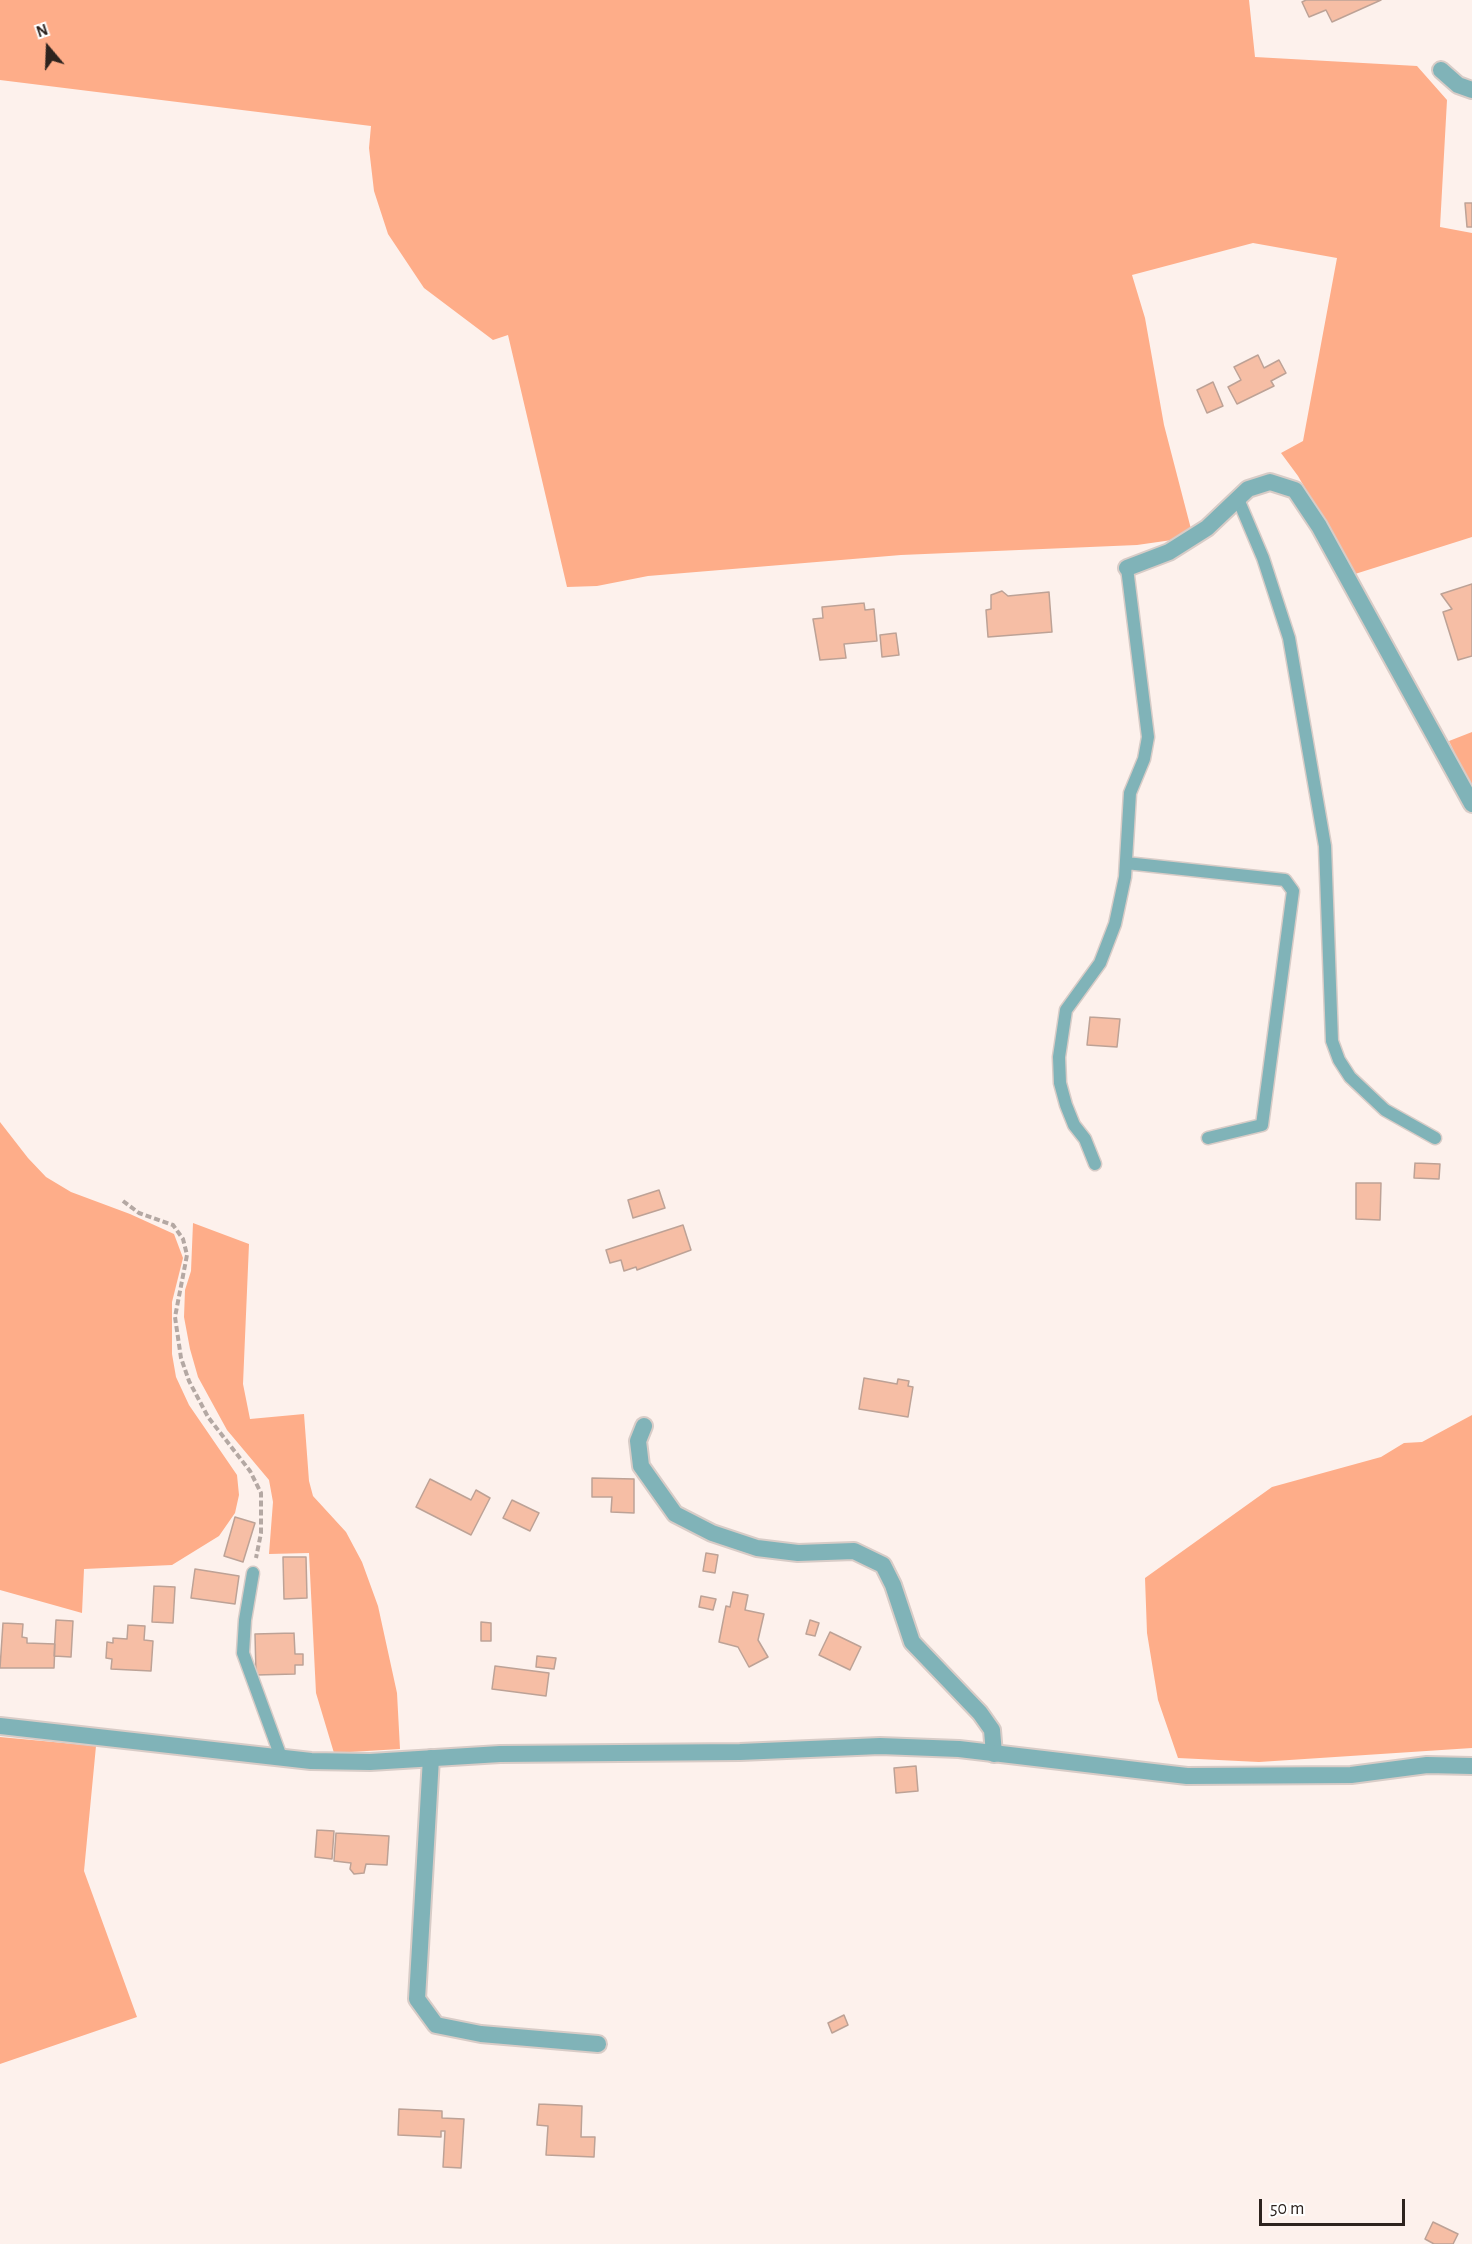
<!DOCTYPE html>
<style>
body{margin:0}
#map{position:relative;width:1472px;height:2244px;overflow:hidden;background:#fdf1ec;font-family:"Alegreya Sans",sans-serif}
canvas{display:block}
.north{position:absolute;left:18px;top:18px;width:60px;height:60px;-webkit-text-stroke:4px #fff;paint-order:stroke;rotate:341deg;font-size:16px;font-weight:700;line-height:24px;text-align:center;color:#2d231e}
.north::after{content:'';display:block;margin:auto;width:21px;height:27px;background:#2d231e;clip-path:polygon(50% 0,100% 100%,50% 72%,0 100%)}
.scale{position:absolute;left:1259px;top:2199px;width:146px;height:27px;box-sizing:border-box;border:3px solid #2d231e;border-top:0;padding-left:8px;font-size:18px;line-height:21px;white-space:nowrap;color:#2d231e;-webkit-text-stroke:4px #fff;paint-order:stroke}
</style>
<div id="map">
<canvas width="1472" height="2244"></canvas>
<div class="north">N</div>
<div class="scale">50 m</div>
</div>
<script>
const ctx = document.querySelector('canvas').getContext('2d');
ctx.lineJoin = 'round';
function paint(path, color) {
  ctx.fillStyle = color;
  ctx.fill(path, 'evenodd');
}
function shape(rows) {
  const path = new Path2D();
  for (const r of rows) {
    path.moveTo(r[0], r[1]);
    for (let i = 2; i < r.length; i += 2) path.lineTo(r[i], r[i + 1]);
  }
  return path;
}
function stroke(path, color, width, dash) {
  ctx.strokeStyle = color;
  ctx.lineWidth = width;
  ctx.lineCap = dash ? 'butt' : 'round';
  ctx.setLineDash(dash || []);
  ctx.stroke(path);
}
paint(shape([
 [0,0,1249,0,1255,57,1417,66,1447,100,1440,227,1472,233,1472,537,1355,574,1298,476,1281,453,1303,441,1337,258,1253,243,1132,275,1145,318,1164,425,1191,529,1172,540,1137,545,901,555,648,576,597,586,567,587,508,335,493,340,424,288,388,234,374,191,369,148,371,126,0,80],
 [1472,732,1472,790,1449,741],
 [0,1122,28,1158,46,1177,71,1192,130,1214,174,1234,183,1258,172,1302,172,1354,176,1377,189,1405,237,1475,239,1495,235,1513,219,1536,172,1565,84,1569,82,1613,0,1590],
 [193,1223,249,1244,243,1384,250,1419,304,1414,309,1481,313,1496,346,1532,362,1562,378,1606,397,1693,400,1749,334,1753,316,1693,309,1553,269,1554,273,1502,269,1480,227,1430,198,1377,190,1349,184,1317,185,1290,191,1271],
 [1472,1415,1472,1748,1259,1762,1178,1758,1158,1700,1147,1633,1145,1578,1272,1487,1381,1457,1404,1443,1422,1442],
 [0,1737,96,1746,84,1871,137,2017,0,2064]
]), '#fead89');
const building = shape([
 [1306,0,1381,0,1332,22,1326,10,1309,17,1302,2,1306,0],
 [1465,203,1472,203,1472,227,1467,227,1465,203],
 [1258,355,1264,368,1279,360,1286,373,1271,381,1274,386,1237,404,1228,387,1241,380,1234,367,1258,355],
 [1213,382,1223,406,1207,413,1197,390,1213,382],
 [1472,584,1472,656,1458,660,1443,612,1452,609,1441,594,1472,584],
 [1002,591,1008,596,1049,592,1052,632,988,637,986,610,991,609,991,595,1002,591],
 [864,603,865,610,874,609,877,641,844,644,846,658,820,660,813,619,823,618,822,607,864,603],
 [896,633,899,655,882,657,880,635,896,633],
 [1090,1017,1120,1019,1117,1047,1087,1045,1090,1017],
 [1415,1163,1440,1164,1439,1179,1414,1178,1415,1163],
 [1356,1183,1381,1183,1380,1220,1356,1219,1356,1183],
 [659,1190,665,1208,633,1218,628,1200,659,1190],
 [683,1225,691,1250,637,1270,636,1267,624,1271,621,1260,610,1263,606,1250,683,1225],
 [864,1378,897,1384,898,1379,909,1381,908,1386,913,1387,908,1417,859,1409,864,1378],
 [592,1478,634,1479,634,1513,611,1512,612,1497,592,1497,592,1478],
 [430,1479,471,1500,476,1490,490,1498,471,1535,416,1507,430,1479],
 [512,1500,539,1513,530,1531,503,1518,512,1500],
 [235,1517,255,1523,243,1562,224,1556,235,1517],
 [706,1553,718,1555,715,1573,703,1571,706,1553],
 [283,1557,306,1557,307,1598,284,1599,283,1557],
 [195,1569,239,1576,235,1604,191,1598,195,1569],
 [154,1586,175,1587,173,1623,152,1622,154,1586],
 [733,1592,748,1595,745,1610,764,1614,758,1640,768,1657,749,1667,738,1647,719,1642,726,1606,730,1607,733,1592],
 [701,1596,716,1599,713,1610,699,1607,701,1596],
 [56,1620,73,1621,71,1657,54,1656,56,1620],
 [810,1620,819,1623,815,1636,806,1634,810,1620],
 [481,1622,491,1623,491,1641,481,1641,481,1622],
 [3,1623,23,1624,22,1637,27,1638,27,1643,55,1644,54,1668,0,1668,3,1623],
 [128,1625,145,1626,144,1640,153,1641,151,1671,111,1669,112,1659,106,1658,107,1642,113,1643,113,1638,127,1639,128,1625],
 [830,1632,861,1647,850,1670,819,1655,830,1632],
 [294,1633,295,1654,303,1654,303,1665,295,1665,295,1674,256,1675,255,1634,294,1633],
 [537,1656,556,1658,554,1669,536,1667,537,1656],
 [495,1666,549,1673,546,1696,492,1689,495,1666],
 [916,1766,918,1791,896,1793,894,1768,916,1766],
 [317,1830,334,1831,332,1859,315,1857,317,1830],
 [336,1833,389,1836,387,1865,366,1864,364,1873,354,1874,350,1869,351,1863,334,1861,336,1833],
 [844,2015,848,2025,832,2033,828,2023,844,2015],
 [539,2104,582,2106,581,2137,595,2137,594,2157,546,2155,548,2126,537,2125,539,2104],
 [399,2109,442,2111,442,2118,464,2119,461,2168,443,2167,445,2131,441,2131,441,2137,398,2135,399,2109],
 [1433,2222,1458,2234,1453,2244,1434,2244,1425,2239,1433,2222]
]);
paint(building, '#f6bea5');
stroke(building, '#bda296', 1.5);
const service = shape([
 [1238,499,1263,558,1289,638,1325,846,1332,1041,1339,1060,1350,1077,1385,1110,1435,1138],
 [1126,863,1285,880,1293,891,1262,1125,1208,1138],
 [1095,1164,1085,1139,1074,1125,1066,1105,1060,1083,1059,1057,1066,1010,1100,963,1115,924,1125,877,1130,793,1144,759,1148,737,1127,568],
 [253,1573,245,1620,243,1653,281,1757]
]);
const minor = shape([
 [1441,70,1458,85,1472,90],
 [1127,568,1169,552,1207,528,1248,489,1270,482,1295,490,1319,526,1472,804],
 [644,1426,638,1441,641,1466,675,1514,712,1533,757,1548,798,1553,854,1551,883,1565,893,1585,912,1642,980,1713,992,1730,994,1754],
 [431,1758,417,1999,436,2025,481,2034,598,2044]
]);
const tertiary = shape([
 [0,1726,311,1761,370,1762,500,1754,740,1752,880,1746,959,1749,1187,1776,1351,1775,1427,1765,1472,1766]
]);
stroke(service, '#d8ccc7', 15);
stroke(minor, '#d8ccc7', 20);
stroke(tertiary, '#d8ccc7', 20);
stroke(shape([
 [123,1201,139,1213,173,1225,183,1239,187,1255,175,1317,181,1358,189,1381,208,1417,250,1471,261,1493,261,1533,256,1558]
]), '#b4a8a3', 4, [6, 3]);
stroke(service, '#80b3b8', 12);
stroke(minor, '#80b3b8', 16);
stroke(tertiary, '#80b3b8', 16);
</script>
